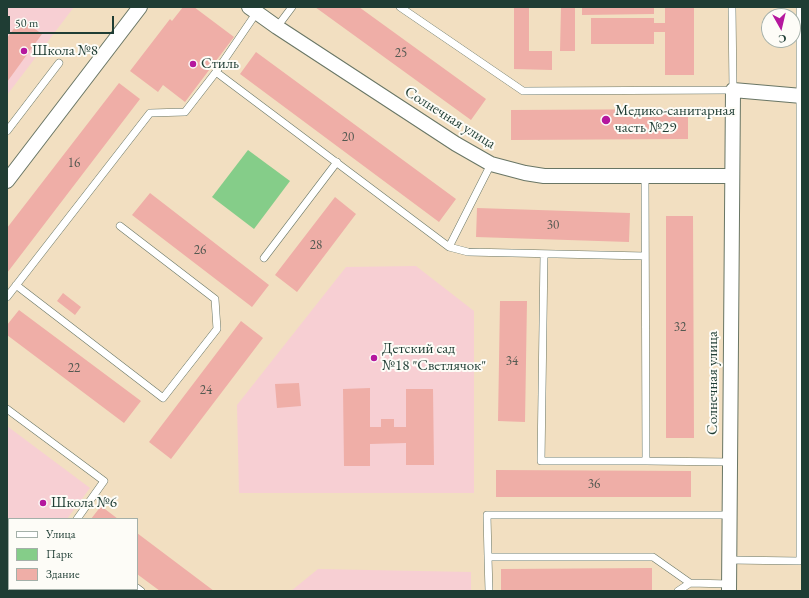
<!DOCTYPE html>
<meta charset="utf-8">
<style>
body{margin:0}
#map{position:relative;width:809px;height:598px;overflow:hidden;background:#f2dfc1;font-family:"EB Garamond",serif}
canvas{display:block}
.frame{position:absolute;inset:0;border:8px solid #1f3d34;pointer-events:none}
.legend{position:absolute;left:8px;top:518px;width:130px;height:72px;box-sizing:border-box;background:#fdfcf7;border:1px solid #a4b0a9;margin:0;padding:5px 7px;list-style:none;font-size:12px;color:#1f3d34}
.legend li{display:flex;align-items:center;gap:8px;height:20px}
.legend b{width:20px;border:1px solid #a4b0a9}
.north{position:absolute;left:761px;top:8px;width:40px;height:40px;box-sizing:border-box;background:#fdfcf7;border:1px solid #a4b0a9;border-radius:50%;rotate:172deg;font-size:11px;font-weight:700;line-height:16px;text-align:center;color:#1f3d34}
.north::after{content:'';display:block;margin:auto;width:14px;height:18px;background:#b5179e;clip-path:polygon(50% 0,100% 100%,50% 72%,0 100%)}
.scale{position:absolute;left:8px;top:16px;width:106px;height:18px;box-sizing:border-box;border:2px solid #1f3d34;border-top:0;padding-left:5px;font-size:12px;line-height:14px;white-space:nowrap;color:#1f3d34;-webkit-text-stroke:3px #fdfcf7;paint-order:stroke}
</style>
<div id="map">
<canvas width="809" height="598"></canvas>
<div class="frame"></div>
<ul class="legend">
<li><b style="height:5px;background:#fff"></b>Улица</li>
<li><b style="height:11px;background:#85cd89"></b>Парк</li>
<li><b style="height:11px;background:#efaea7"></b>Здание</li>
</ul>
<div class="north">С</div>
<div class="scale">50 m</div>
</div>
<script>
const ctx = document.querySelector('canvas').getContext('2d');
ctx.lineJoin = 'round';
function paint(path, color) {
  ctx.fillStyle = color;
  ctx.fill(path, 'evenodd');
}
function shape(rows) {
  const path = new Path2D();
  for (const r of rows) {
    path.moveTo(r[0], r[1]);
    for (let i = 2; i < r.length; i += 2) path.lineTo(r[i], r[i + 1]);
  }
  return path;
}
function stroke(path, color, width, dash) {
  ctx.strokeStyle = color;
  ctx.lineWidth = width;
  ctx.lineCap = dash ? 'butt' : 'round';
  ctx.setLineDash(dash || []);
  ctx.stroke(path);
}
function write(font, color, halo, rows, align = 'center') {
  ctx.font = font + ' "EB Garamond",serif';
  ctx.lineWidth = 4;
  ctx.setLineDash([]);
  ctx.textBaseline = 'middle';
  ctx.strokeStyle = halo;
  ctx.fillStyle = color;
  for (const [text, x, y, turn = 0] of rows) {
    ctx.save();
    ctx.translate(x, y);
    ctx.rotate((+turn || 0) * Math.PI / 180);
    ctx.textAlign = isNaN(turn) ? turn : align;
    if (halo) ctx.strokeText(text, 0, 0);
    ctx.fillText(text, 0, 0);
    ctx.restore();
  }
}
paint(shape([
 [7,7,74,7,7,95],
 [416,266,474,311,474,493,239,493,237,405,346,267],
 [7,426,90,488,67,519,9,519,9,589,114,589,117,591,7,591],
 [318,569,471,572,471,591,291,591]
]), '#f7cfd3');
paint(shape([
 [248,150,290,181,254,229,212,197]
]), '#85cd89');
paint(shape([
 [183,7,194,7,234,37,185,102,163,85,158,92,130,71,170,19,172,21],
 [315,7,359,7,486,99,471,120],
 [514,7,529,7,529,51,552,51,552,70,514,69],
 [561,7,575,7,575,51,560,51],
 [582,7,654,7,654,14,582,15],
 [665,7,694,7,694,75,665,75,665,32,654,32,654,44,591,44,591,18,654,18,654,23,665,23],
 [21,19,42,34,7,82,7,38],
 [256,52,456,199,439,222,240,74],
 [119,83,140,99,7,273,7,228],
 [688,109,688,139,511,140,511,110],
 [150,193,269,285,252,307,132,215],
 [335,197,356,214,297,292,275,275],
 [477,208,630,213,629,242,476,237],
 [666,216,693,216,694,438,666,438],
 [63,293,81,307,75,315,57,301],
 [500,301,527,301,525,422,498,421],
 [19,310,141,401,124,423,7,335,7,325],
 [241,321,263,338,171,459,149,442],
 [299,383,301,406,277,408,275,384],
 [370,388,370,427,381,427,381,419,394,419,394,427,406,427,406,389,433,389,434,465,406,465,406,443,370,444,370,466,344,466,343,389],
 [496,470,691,471,691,497,496,497],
 [101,506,118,519,91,519],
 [137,533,214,591,160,591,137,574],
 [652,568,652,591,501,591,501,569]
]), '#efaea7');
const lane = shape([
 [400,7,523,91,733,90,732,7],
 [277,27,292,7],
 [216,72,449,247,468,252,645,256],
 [7,131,59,63],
 [645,176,646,461,730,462],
 [449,247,491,164],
 [544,254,541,461,646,461],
 [264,258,337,162],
 [16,285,163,398,217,329,215,299,120,226],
 [7,297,150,113,185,112,216,72,257,12],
 [7,409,104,481,77,519],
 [488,557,487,515,729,515],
 [729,560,800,561,800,7],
 [137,588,141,591],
 [489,591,488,557,653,557,690,583],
 [678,591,690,583,729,584]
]);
const street = shape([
 [249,7,277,27,456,144,491,164,525,173,544,176,732,176],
 [7,181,140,7],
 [729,591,733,90,802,96]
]);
stroke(lane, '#697665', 8);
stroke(street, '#697665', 16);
stroke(lane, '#fff', 7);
stroke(street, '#fff', 14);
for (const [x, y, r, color] of [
 [24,51,4,"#b5179e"],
 [193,64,4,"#b5179e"],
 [606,120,5,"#b5179e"],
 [374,358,4,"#b5179e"],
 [43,503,4,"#b5179e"]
]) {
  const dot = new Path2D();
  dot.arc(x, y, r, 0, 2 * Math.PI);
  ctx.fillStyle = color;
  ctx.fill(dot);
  stroke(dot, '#fdfcf7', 1.5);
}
write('13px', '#535951', null, [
 ["25",401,53],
 ["20",348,137],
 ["16",74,163],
 ["30",553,225],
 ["28",316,245],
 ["26",200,250],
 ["32",680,327],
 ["34",512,361],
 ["22",74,368],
 ["24",206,390],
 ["36",594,484]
]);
write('15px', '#1f3d34', '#fdfcf7', [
 ["Школа №8",32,51],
 ["Стиль",201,64],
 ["Медико-санитарная",615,111],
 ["часть №29",615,128],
 ["Детский сад",382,349],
 ["№18 \"Светлячок\"",382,366],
 ["Школа №6",51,503]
], 'left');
write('15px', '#1f3d34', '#fdfcf7', [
 ["Солнечная улица",450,118,32],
 ["Солнечная улица",713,383,-90]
]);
</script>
